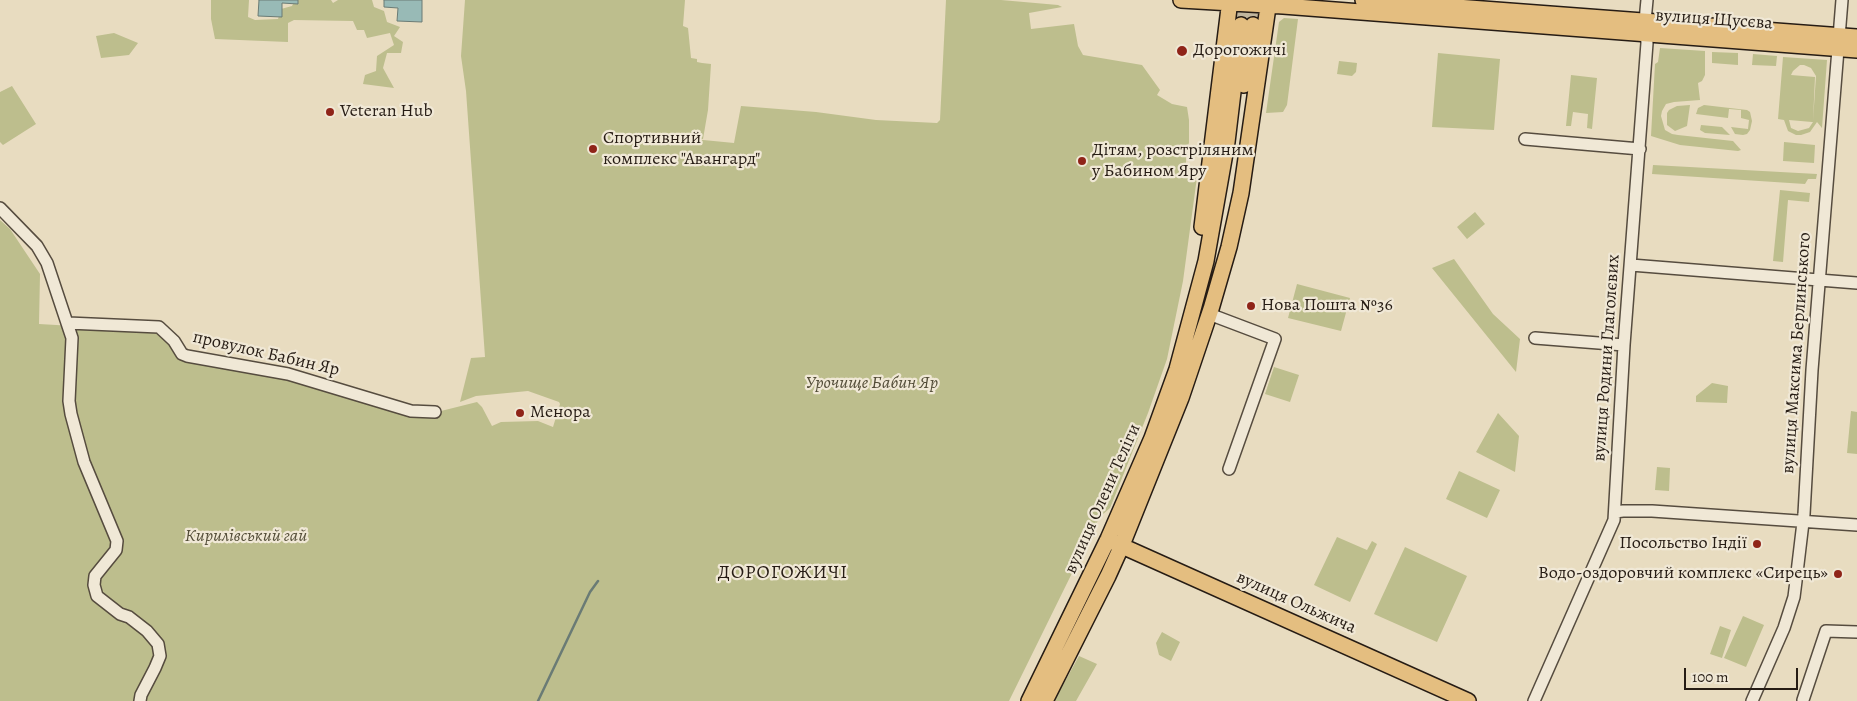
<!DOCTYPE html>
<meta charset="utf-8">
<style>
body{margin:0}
#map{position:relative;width:1857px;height:701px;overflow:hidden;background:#e8dcc0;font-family:Alegreya,serif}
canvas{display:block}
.scale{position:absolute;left:1684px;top:668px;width:114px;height:22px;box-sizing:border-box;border:2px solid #261c14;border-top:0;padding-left:6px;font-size:15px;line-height:18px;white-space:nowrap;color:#261c14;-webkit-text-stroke:4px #f0e8d6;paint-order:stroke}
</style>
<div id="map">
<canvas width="1857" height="701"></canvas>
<div class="scale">100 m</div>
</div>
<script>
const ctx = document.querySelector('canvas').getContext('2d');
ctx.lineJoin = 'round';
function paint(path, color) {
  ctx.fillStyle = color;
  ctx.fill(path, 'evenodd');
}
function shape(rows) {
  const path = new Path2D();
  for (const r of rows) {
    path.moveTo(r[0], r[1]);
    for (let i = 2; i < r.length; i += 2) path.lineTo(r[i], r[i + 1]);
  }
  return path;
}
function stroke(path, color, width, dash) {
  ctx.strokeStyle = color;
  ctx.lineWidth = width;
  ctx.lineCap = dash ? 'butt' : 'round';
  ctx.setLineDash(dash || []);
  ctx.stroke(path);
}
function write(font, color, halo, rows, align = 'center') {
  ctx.font = font + ' Alegreya,serif';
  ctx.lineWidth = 4.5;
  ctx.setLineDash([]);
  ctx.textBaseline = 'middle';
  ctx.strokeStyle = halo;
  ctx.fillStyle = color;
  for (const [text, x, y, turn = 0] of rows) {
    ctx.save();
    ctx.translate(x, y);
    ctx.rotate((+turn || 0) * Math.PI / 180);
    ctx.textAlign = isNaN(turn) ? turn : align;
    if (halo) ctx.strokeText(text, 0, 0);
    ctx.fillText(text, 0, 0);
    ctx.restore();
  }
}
paint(shape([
 [211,0,249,0,248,17,255,20,278,19,281,9,292,6,295,0,331,0,333,3,338,0,372,0,374,7,384,11,387,22,400,27,394,36,403,42,401,53,387,53,383,68,394,88,363,84,365,75,376,71,377,56,394,45,390,33,367,38,364,30,357,30,353,21,294,20,288,23,288,42,215,39,211,19],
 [465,0,685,0,683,26,688,28,691,58,697,59,697,62,702,63,711,64,708,110,703,139,693,139,734,143,741,106,816,112,876,120,937,123,940,120,946,0,1001,0,1058,5,1062,7,1029,13,1031,29,1074,24,1078,46,1083,55,1142,65,1160,90,1157,95,1172,104,1187,107,1189,120,1189,143,1186,149,1186,170,1189,174,1197,177,1183,281,1167,359,1148,413,1110,508,1101,516,1089,534,1076,565,1009,701,0,701,0,220,10,229,40,274,39,324,159,331,182,357,225,364,433,413,477,402,482,407,492,426,501,422,538,421,553,427,560,404,559,402,528,391,476,396,460,402,471,358,485,357,466,91,461,56],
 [1284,18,1298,19,1287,105,1283,112,1266,113,1279,22],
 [114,33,138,43,129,55,101,58,96,36],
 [1660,48,1705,51,1705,75,1702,81,1698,83,1700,100,1674,102,1666,104,1662,111,1661,116,1665,130,1672,134,1678,135,1733,141,1741,150,1738,151,1680,145,1651,136,1655,64,1658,62],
 [1712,52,1738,53,1738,65,1712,63],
 [1438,53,1500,59,1494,130,1432,127],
 [1753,54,1777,56,1776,66,1752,65],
 [1783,57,1827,60,1822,128,1817,122,1810,132,1801,135,1796,135,1788,131,1784,120,1778,119],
 [1800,65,1804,65,1811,68,1816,76,1813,121,1815,77,1791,75,1793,71],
 [1789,120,1812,122,1813,122,1809,128,1798,131,1791,128],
 [1339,61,1357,63,1356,72,1352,76,1337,74],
 [1571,75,1597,78,1592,129,1587,128,1588,114,1573,112,1571,126,1566,126],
 [12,86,36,124,3,145,0,142,0,92],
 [1690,105,1687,126,1675,131,1667,125,1667,113,1669,110,1677,106],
 [1704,105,1747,110,1750,112,1752,121,1750,130,1747,134,1743,135,1735,134,1731,127,1748,129,1749,120,1741,118,1741,110,1729,109,1728,118,1696,114,1698,108],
 [1701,125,1722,127,1730,135,1705,133,1700,130],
 [1784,142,1815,145,1814,163,1783,161],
 [1653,165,1817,174,1816,179,1808,179,1805,184,1652,174],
 [1780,190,1810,193,1809,202,1788,200,1783,262,1773,261],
 [1475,212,1485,224,1467,239,1457,227],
 [1454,259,1493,314,1520,339,1516,372,1432,268],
 [1297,284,1350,298,1341,331,1288,318],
 [1274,367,1299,375,1290,402,1265,394],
 [1712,383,1728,386,1727,403,1696,402,1696,396],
 [1851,411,1857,412,1857,454,1847,453],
 [1498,413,1519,436,1515,472,1476,452],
 [1657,467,1670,468,1669,491,1655,490],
 [1459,471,1500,490,1487,518,1446,499],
 [1337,537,1367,550,1372,541,1377,544,1350,602,1314,585],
 [1405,547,1467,576,1437,642,1374,614],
 [1743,616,1764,625,1746,667,1724,658],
 [1720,626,1731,630,1722,658,1710,654],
 [1162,632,1180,642,1171,661,1159,655,1156,643],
 [1079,656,1097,664,1076,701,1054,701]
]), '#bdbe8d');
const water = shape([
 [259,0,298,0,298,4,282,3,282,17,258,16,259,0],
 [384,0,422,0,422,22,397,21,398,8,384,7,384,0]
]);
paint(water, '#98bab6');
stroke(water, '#6a7b75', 1);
stroke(shape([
 [538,701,590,592,598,581]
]), '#6a7b75', 2.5);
stroke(shape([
 [1241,25,1243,0],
 [1253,25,1254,0]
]), '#c1b69e', 15, [15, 8]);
const minor = shape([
 [1525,139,1640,149],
 [0,208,37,246,47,263,72,338,69,401,71,414,84,462,117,541,116,550,95,576,94,585,97,596,120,614,129,617,147,631,158,644,160,656,155,668,141,695,140,701],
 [1631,265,1857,283],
 [1209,314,1275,339,1229,469],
 [68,323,159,327,174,341,182,354,187,356,288,374,411,411,435,412],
 [1535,338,1624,345],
 [1615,512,1623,511,1652,511,1857,525],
 [1803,700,1826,631,1857,632],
 [1534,701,1614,520,1624,345,1647,43,1645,21,1647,0],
 [1752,701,1784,628,1794,597,1796,581,1804,514,1812,370,1842,0]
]);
const major = shape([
 [1181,0,1283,6,1857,50],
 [1363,0,1857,37],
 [1244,85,1253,25],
 [1202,227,1230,0],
 [1113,542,1468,701],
 [1029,701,1108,539,1152,438,1177,369,1206,261,1227,142,1241,25],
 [1045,701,1108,576,1122,545,1181,398,1211,309,1229,247,1241,193,1269,0]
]);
stroke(minor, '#564c3f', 14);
stroke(major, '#261c14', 18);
stroke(minor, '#f0e8d6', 11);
stroke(major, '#e4be80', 15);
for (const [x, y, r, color] of [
 [1182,51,6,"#8f2418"],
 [330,112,5,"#8f2418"],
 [593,149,5,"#8f2418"],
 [1082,161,5,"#8f2418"],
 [1251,306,5,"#8f2418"],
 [520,413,5,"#8f2418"],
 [1757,544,5,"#8f2418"],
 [1838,574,5,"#8f2418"]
]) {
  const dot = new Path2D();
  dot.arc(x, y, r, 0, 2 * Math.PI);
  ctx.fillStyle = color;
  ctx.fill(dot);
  stroke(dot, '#f0e8d6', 2);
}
write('18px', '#261c14', '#f0e8d6', [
 ["вулиця Щусєва",1714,20,4],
 ["вулиця Максима Берлинського",1797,353,-86],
 ["провулок Бабин Яр",266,354,13],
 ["вулиця Родини Глаголєвих",1607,358,-86],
 ["вулиця Олени Теліги",1103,499,-66],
 ["вулиця Ольжича",1296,603,24]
]);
write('18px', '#261c14', '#f0e8d6', [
 ["Дорогожичі",1193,51],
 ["Veteran Hub",340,112],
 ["Спортивний",603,139],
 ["комплекс \"Авангард\"",603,160],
 ["Дітям, розстріляним",1092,151],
 ["у Бабином Яру",1092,172],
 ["Нова Пошта №36",1261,306],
 ["Менора",530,413],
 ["Посольство Індії",1747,544,"right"],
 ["Водо-оздоровчий комплекс «Сирець»",1828,574,"right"]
], 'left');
write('italic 18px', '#534d38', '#f0e8d6', [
 ["Урочище Бабин Яр",872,384],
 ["Кирилівський гай",246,537]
]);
ctx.letterSpacing = '1px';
write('19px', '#261c14', '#f0e8d6', [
 ["ДОРОГОЖИЧІ",783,573]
]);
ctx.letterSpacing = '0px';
</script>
